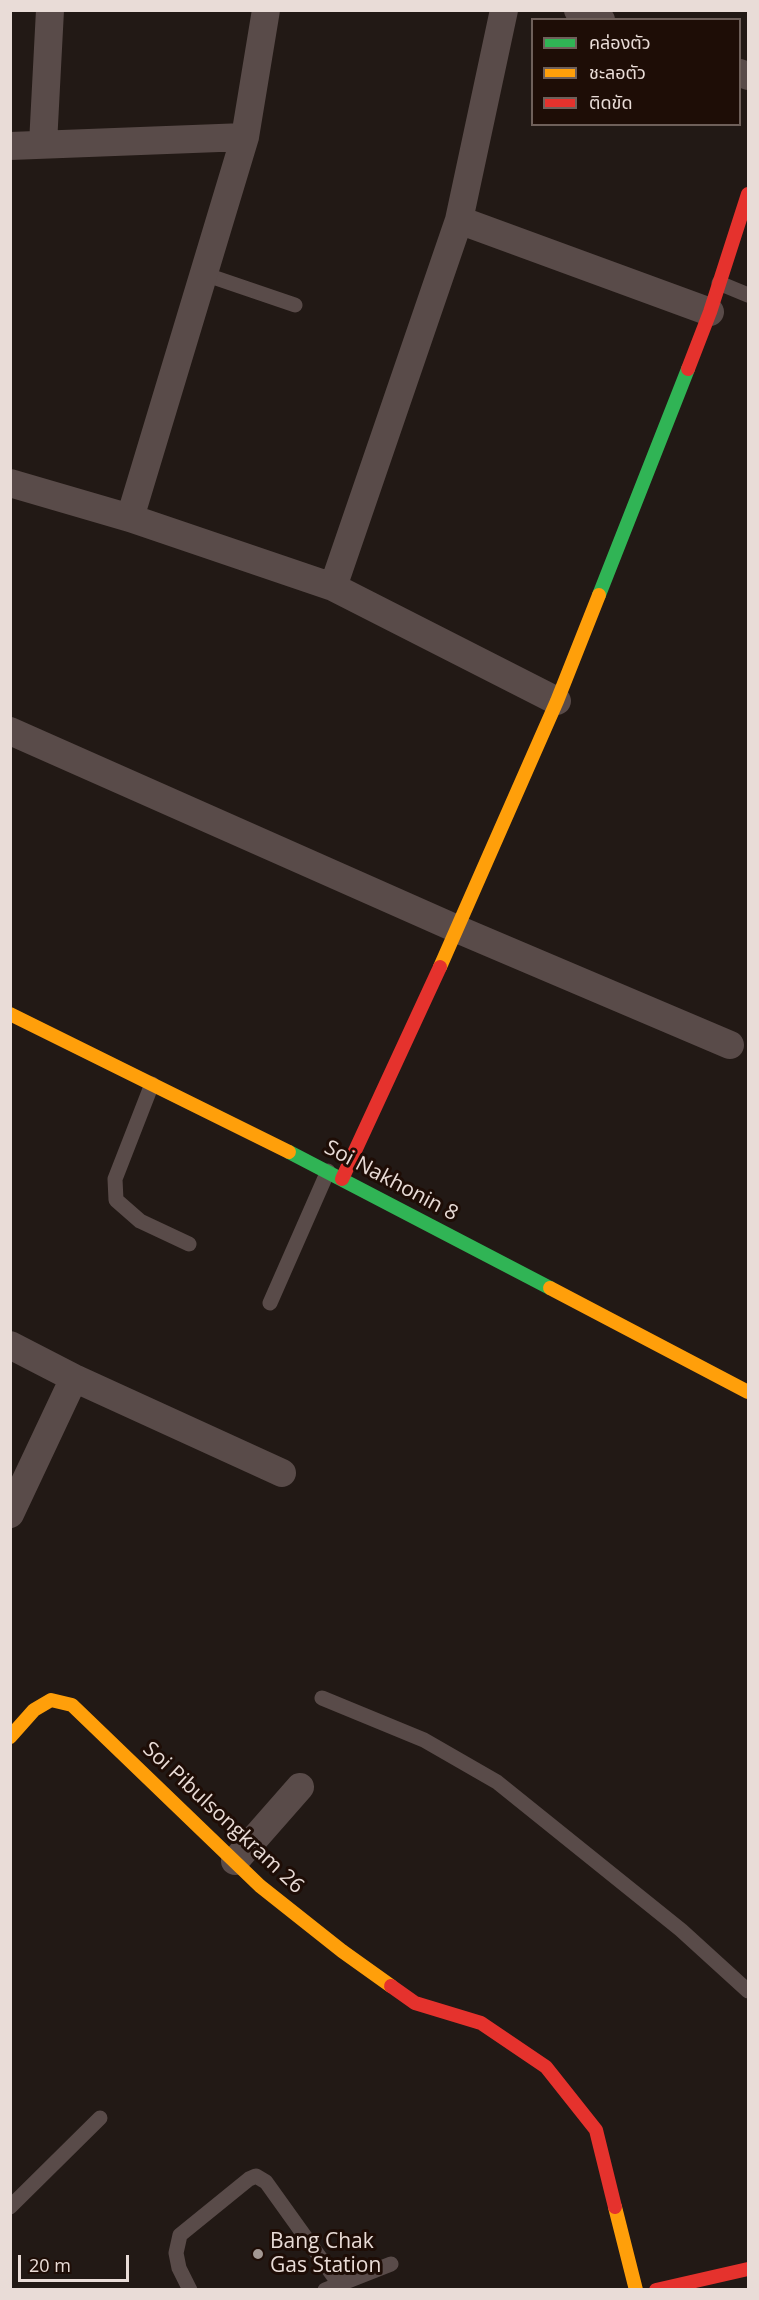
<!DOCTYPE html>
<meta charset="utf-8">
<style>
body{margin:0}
#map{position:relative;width:759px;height:2300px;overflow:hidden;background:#221915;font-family:"Open Sans","Noto Sans Thai",sans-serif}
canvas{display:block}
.frame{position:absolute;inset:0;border:12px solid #e9dcd7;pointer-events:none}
.legend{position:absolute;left:531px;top:18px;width:210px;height:108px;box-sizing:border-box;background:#1e0d06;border:2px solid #6f605a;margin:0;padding:8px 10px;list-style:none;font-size:18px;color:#e9dcd7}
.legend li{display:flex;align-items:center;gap:12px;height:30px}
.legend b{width:30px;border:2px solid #6f605a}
.scale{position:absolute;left:18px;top:2255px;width:111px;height:27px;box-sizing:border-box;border:3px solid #e9dcd7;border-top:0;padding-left:8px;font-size:18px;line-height:21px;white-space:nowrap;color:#e9dcd7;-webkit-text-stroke:4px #1e0d06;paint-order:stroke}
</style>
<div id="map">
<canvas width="759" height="2300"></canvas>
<div class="frame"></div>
<ul class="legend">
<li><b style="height:8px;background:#30b455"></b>คล่องตัว</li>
<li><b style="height:8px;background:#ff9f0a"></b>ชะลอตัว</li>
<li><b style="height:8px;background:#e5322d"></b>ติดขัด</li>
</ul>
<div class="scale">20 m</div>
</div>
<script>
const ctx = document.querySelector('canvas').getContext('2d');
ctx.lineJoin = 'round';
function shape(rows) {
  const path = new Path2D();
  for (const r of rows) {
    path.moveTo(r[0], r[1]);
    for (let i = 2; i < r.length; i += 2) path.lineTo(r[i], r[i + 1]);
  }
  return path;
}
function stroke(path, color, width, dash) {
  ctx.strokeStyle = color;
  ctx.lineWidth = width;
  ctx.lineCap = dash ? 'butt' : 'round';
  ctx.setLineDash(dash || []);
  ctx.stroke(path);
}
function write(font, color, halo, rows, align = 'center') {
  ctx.font = font + ' "Open Sans",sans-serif';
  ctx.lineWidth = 6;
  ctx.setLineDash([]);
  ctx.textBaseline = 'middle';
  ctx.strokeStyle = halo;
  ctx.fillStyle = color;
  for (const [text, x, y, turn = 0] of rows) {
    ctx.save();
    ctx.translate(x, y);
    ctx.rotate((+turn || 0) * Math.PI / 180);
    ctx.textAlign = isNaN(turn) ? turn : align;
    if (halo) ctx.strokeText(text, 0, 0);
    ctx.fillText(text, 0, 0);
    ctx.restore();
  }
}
stroke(shape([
 [204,274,295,305],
 [719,283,748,295],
 [152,1084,115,1179,116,1200,140,1221,189,1244],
 [270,1303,328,1171],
 [322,1698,424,1740,497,1782,681,1930,748,1991],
 [10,2207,100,2118],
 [190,2290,179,2268,176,2253,180,2235,249,2179,256,2176,266,2182,339,2284],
 [325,2290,391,2264]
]), '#594b49', 15);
stroke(shape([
 [578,10,601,20],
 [740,73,748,76],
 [43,144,50,10],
 [10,146,245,137],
 [459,220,710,312],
 [10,483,130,518,333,587,557,701],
 [130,518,245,137,266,10],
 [333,587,459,220,504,10],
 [10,731,457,929,730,1045],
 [10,1345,74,1378,282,1473],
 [10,1514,74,1378],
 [235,1861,300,1787]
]), '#594b49', 28);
stroke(shape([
 [599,595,688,369],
 [289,1152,550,1288]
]), '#30b455', 14);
stroke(shape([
 [440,967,557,701,599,595],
 [10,1014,289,1152],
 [550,1288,748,1392],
 [10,1737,34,1710,51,1700,72,1705,260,1886,342,1951,391,1986],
 [615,2207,636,2290]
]), '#ff9f0a', 14);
stroke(shape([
 [688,369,710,312,748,194],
 [342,1179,440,967],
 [391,1986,415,2003,481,2023,546,2067,596,2130,615,2207],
 [656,2290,748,2269]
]), '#e5322d', 14);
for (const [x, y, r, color] of [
 [258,2254,6,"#a39893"]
]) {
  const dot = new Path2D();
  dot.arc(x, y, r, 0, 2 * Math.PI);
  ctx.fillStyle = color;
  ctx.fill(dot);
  stroke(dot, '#1e0d06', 2);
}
write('21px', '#e9dcd7', '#1e0d06', [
 ["Soi Nakhonin 8",391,1181,28],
 ["Soi Pibulsongkram 26",223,1818,43]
]);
write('21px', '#e9dcd7', '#1e0d06', [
 ["Bang Chak",270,2242],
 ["Gas Station",270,2266]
], 'left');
</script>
